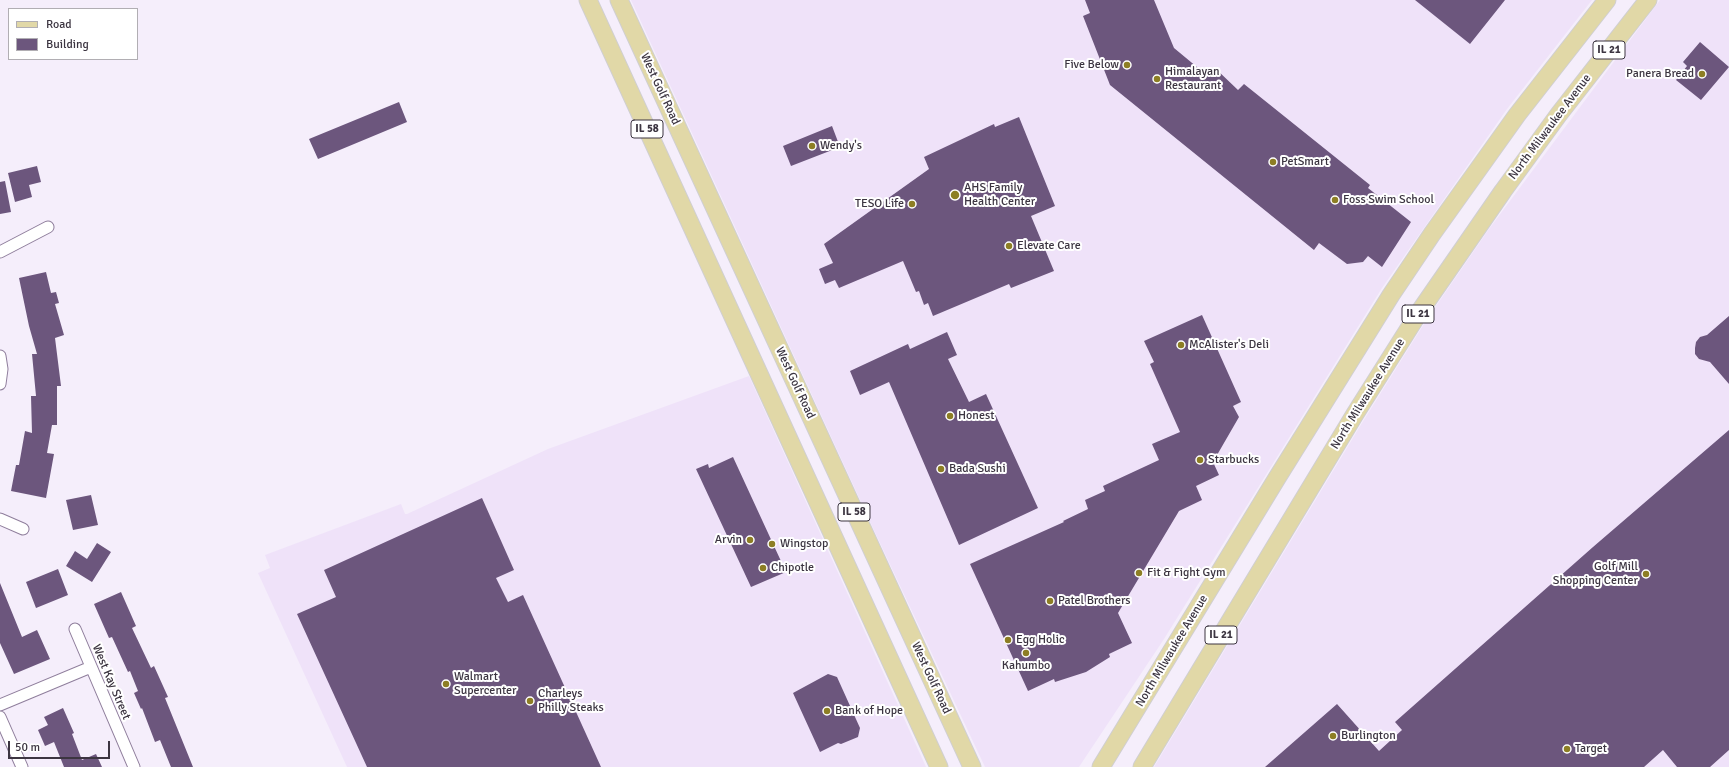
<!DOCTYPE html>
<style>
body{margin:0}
#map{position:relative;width:1729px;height:767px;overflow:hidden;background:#f5eefb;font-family:Signika,sans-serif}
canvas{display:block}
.legend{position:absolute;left:8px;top:8px;width:130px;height:52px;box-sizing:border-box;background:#fff;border:1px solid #b1aeb3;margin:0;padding:5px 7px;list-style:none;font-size:12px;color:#3c3541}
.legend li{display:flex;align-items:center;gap:8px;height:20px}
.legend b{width:20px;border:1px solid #b1aeb3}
.scale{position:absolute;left:8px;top:741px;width:102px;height:18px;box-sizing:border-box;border:2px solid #3c3541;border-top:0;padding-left:5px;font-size:12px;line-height:14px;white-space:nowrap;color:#3c3541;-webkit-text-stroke:3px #fff;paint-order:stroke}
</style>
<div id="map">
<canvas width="1729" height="767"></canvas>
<ul class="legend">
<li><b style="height:5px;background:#e1d8a7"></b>Road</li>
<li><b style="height:11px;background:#6c567d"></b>Building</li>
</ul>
<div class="scale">50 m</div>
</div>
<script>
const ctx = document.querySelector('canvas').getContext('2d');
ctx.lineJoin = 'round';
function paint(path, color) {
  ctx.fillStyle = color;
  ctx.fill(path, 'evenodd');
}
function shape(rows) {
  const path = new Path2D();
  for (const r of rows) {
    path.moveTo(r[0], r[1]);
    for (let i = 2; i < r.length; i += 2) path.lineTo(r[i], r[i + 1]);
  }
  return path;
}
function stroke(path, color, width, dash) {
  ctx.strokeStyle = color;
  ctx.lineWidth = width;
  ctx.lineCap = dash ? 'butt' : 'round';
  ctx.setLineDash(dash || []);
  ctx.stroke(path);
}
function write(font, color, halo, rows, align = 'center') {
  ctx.font = font + ' Signika,sans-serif';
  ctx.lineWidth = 4;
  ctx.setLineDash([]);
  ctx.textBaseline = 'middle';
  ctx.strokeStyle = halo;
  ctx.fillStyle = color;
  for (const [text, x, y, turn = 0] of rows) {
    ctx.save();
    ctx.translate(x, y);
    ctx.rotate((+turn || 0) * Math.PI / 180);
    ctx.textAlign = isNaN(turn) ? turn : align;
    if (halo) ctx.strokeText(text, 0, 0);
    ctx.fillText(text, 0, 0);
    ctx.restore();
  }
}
paint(shape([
 [631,0,1592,0,1507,109,1382,288,1164,639,1079,767,985,767,872,526],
 [1660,0,1729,0,1729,767,1154,767,1362,423,1427,319,1489,229],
 [749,376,926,767,347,767,258,573,270,568,265,555,401,504,405,514,407,514,548,449]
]), '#efe2f9');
paint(shape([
 [1085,0,1154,0,1174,48,1209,77,1216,69,1238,90,1244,84,1370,185,1368,188,1411,222,1382,267,1368,256,1363,262,1347,264,1319,243,1314,250,1110,85,1083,16,1090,13],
 [1415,0,1505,0,1470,44],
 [1700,42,1729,67,1701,100,1676,80,1687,66,1683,62],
 [399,102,407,122,318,159,309,139],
 [1019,117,1055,206,1031,216,1054,271,1011,288,1009,284,933,316,928,303,924,305,919,291,916,292,903,261,839,288,835,280,825,284,819,269,833,263,824,244,929,169,924,157,994,124,995,127],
 [832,126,840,147,791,166,783,146],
 [37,166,41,182,29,185,32,197,15,202,8,173],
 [5,181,11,212,0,214,0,182],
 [46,272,51,293,56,292,59,303,55,304,64,335,55,338,61,386,57,386,57,425,52,425,47,453,54,454,46,498,11,491,16,465,19,465,25,431,32,433,31,396,36,396,32,354,37,354,29,326,19,278],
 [1202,315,1241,402,1233,406,1239,417,1213,462,1219,475,1196,486,1202,500,1179,511,1118,613,1132,643,1109,654,1110,657,1086,672,1055,682,1054,679,1028,691,970,564,1064,522,1063,521,1088,509,1085,500,1105,491,1103,486,1159,460,1152,444,1180,432,1150,364,1154,362,1144,341],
 [1729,316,1729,384,1710,362,1699,359,1695,354,1695,348,1696,342,1700,337,1707,335],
 [947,332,957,355,948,359,969,402,986,394,1038,508,959,545,889,382,860,395,850,371,908,344,910,349],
 [1729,430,1729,750,1710,767,1677,767,1663,750,1644,767,1265,767,1337,704,1379,751,1402,730,1395,722,1593,547],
 [733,457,786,572,751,587,696,469,708,464,709,468],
 [91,495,98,525,73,530,66,500],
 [482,498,514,570,496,578,508,602,523,595,601,767,367,767,297,614,336,597,324,570],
 [97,543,111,552,92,582,66,566,75,551,87,559],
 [58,569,68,595,36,608,26,582],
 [0,583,22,637,37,630,50,659,14,674,0,643],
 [121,592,136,626,132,628,151,668,154,666,168,697,165,698,193,767,171,767,160,740,155,742,142,708,141,709,134,693,138,691,130,671,128,672,112,637,109,638,94,604],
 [828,674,837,677,860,728,858,737,841,744,838,743,820,752,793,693],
 [63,708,74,733,72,734,82,760,96,754,102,767,64,767,54,742,45,746,38,730,48,725,44,717]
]), '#6c567d');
const street = shape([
 [0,252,48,227],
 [0,356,2,369,0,384],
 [0,519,23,529],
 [75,629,134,767],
 [0,705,91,667],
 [0,717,22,767]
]);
const primary = shape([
 [588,0,939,767],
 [619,0,972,767],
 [1101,767,1277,478,1391,295,1432,234,1517,115,1607,0],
 [1142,767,1355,414,1420,311,1503,191,1559,114,1648,0]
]);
stroke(street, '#8f7e9c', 13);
stroke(primary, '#d0cfd1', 19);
stroke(street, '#fff', 11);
stroke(primary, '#e1d8a7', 17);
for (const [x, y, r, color] of [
 [1127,65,4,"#8d7e24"],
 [1702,74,4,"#8d7e24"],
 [1157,79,4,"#8d7e24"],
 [812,146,4,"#8d7e24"],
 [1273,162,4,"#8d7e24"],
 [955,195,5,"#8d7e24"],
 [1335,200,4,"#8d7e24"],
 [912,204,4,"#8d7e24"],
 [1009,246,4,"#8d7e24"],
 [1181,345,4,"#8d7e24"],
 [950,416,4,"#8d7e24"],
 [1200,460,4,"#8d7e24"],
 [941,469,4,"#8d7e24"],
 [750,540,4,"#8d7e24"],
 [772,544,4,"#8d7e24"],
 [763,568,4,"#8d7e24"],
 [1139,573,4,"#8d7e24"],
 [1646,574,4,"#8d7e24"],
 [1050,601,4,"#8d7e24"],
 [1008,640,4,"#8d7e24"],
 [1026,653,4,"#8d7e24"],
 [446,684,4,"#8d7e24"],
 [530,701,4,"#8d7e24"],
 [827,711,4,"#8d7e24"],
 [1333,736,4,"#8d7e24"],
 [1567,749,4,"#8d7e24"]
]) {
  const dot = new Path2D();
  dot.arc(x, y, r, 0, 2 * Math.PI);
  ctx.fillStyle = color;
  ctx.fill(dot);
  stroke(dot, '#fff', 1.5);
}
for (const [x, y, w] of [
 [1609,50,32],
 [647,129,32],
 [1418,314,32],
 [854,512,32],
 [1221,635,32]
]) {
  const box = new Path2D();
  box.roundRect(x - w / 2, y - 9, w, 18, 3);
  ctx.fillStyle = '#fff';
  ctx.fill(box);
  stroke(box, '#3c3541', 1);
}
write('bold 11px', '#3c3541', null, [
 ["IL 21",1609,50],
 ["IL 58",647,129],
 ["IL 21",1418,314],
 ["IL 58",854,512],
 ["IL 21",1221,635]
]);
write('12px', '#3c3541', '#fff', [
 ["Five Below",1119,65,"right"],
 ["Himalayan",1165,72],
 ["Restaurant",1165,86],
 ["Panera Bread",1694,74,"right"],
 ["Wendy's",820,146],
 ["PetSmart",1281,162],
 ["AHS Family",964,188],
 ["Health Center",964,202],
 ["Foss Swim School",1343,200],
 ["TESO Life",904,204,"right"],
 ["Elevate Care",1017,246],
 ["McAlister's Deli",1189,345],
 ["Honest",958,416],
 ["Starbucks",1208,460],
 ["Bada Sushi",949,469],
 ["Arvin",742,540,"right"],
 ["Wingstop",780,544],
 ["Golf Mill",1638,567,"right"],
 ["Shopping Center",1638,581,"right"],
 ["Chipotle",771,568],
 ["Fit & Fight Gym",1147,573],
 ["Patel Brothers",1058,601],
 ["Egg Holic",1016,640],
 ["Kahumbo",1026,666,"center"],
 ["Walmart",454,677],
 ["Supercenter",454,691],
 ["Charleys",538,694],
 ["Philly Steaks",538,708],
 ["Bank of Hope",835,711],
 ["Burlington",1341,736],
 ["Target",1575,749]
], 'left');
write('12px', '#3c3541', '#fff', [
 ["West Golf Road",660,89,65],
 ["North Milwaukee Avenue",1550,127,-53],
 ["West Golf Road",795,383,65],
 ["North Milwaukee Avenue",1368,394,-58],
 ["North Milwaukee Avenue",1172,651,-59],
 ["West Golf Road",931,678,65],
 ["West Kay Street",111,682,67]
]);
</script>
